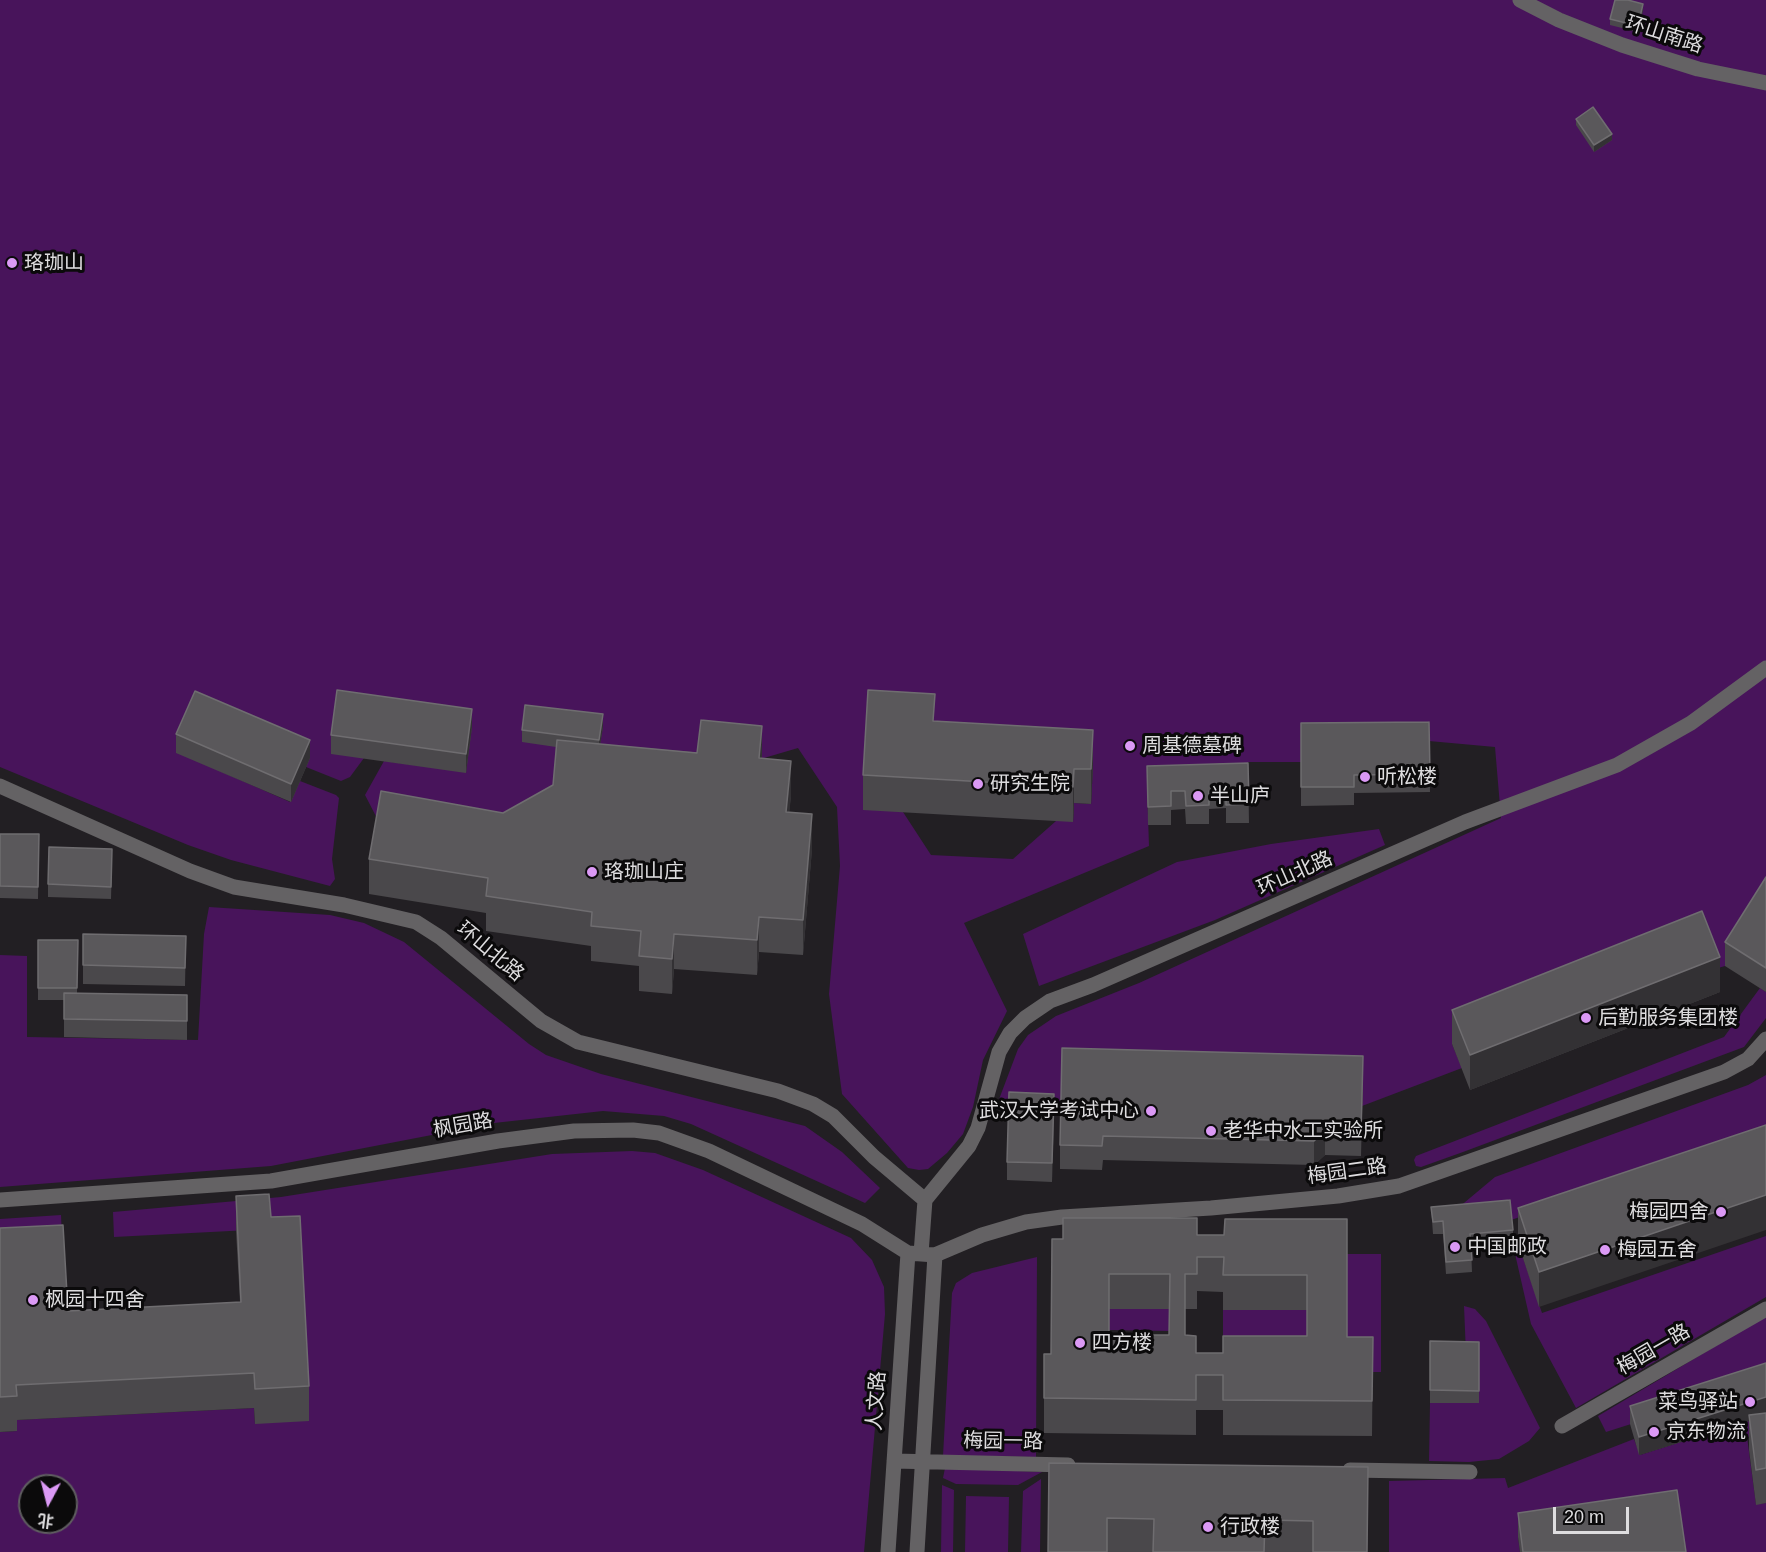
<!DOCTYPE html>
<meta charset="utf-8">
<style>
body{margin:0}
#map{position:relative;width:1766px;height:1552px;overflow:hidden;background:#221f23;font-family:Arial,"Noto Sans SC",sans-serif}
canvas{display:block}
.north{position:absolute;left:18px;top:1474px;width:60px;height:60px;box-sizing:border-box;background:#0b0a0b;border:2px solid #5f5e60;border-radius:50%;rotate:187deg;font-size:16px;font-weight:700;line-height:24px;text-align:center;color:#dedddf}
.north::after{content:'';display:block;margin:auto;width:21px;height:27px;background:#db99f5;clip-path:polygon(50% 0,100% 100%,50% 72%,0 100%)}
.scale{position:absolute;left:1553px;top:1507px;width:76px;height:27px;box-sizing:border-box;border:3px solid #dedddf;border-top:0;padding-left:8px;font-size:18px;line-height:21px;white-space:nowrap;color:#dedddf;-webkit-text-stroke:4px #0b0a0b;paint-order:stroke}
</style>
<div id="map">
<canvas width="1766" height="1552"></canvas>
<div class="north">北</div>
<div class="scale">20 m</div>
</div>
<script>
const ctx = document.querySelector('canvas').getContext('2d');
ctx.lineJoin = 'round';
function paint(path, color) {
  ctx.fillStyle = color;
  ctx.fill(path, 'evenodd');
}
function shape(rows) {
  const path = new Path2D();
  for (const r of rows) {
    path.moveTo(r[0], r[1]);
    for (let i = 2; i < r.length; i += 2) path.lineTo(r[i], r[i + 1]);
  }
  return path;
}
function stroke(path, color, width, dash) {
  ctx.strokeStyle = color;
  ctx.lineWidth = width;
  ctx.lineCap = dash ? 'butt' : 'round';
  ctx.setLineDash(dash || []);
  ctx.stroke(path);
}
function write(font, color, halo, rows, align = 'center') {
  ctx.font = font + ' Arial,"Noto Sans SC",sans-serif';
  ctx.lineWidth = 6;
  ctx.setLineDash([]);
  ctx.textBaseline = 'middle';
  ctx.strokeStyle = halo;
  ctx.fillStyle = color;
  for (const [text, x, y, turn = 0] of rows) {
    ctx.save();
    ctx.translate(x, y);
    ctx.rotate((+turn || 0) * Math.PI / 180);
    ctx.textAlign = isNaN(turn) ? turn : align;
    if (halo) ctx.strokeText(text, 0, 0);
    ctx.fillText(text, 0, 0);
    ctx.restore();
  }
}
paint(shape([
 [0,0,1766,0,1766,901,1725,966,1452,1044,1462,1068,1362,1106,1363,1080,1062,1103,998,1102,1018,1049,1028,1035,1056,1016,1139,983,1501,818,1495,747,1429,741,1301,742,1301,762,1248,762,1248,782,1147,785,1149,846,964,923,1007,1011,983,1060,973,1107,963,1134,947,1153,928,1169,919,1170,908,1168,842,1094,829,994,840,866,837,807,798,748,553,820,381,826,365,795,384,761,466,772,364,758,350,777,341,781,306,767,309,758,177,752,290,802,300,781,336,795,339,798,332,859,335,879,330,886,231,860,188,845,0,767],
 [1093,765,1091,804,1074,803,1073,821,1056,821,1013,859,931,855,903,812],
 [1379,829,1385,845,1215,920,1039,986,1023,934,1177,862,1271,844],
 [209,907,330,915,364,923,404,942,529,1044,546,1055,601,1074,805,1126,842,1152,880,1188,865,1203,691,1124,664,1116,603,1111,494,1123,271,1166,0,1187,0,955,27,956,27,1037,198,1040,204,934],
 [1760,988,1766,992,1766,1018,1744,1047,1463,1152,1421,1167,1416,1166,1414,1160,1416,1156,1724,1037],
 [1766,1075,1766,1133,1511,1220,1446,1218,1495,1177,1748,1085],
 [632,1151,655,1153,703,1170,851,1238,872,1260,884,1287,885,1314,864,1552,0,1552,0,1432,17,1431,16,1420,254,1408,255,1424,269,1229,114,1237,113,1212,281,1197,552,1154],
 [30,1486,66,1486,66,1522,30,1522],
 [61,1215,63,1260,0,1263,0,1219],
 [1766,1236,1766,1297,1576,1408,1531,1324,1513,1245,1518,1243,1542,1313],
 [1347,1254,1381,1254,1381,1372,1347,1372],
 [1037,1257,1036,1457,943,1456,952,1293,956,1283,972,1273],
 [1464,1306,1475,1309,1486,1321,1540,1428,1529,1441,1499,1459,1469,1462,1429,1461,1430,1403,1478,1403,1466,1354],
 [1109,1309,1170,1309,1170,1331,1109,1330],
 [1223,1310,1307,1310,1307,1371,1223,1371],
 [1766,1316,1766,1381,1606,1432,1598,1416],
 [1766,1415,1766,1434,1747,1437,1756,1504,1766,1503,1766,1552,1682,1552,1518,1537,1520,1552,1389,1552,1389,1481,1505,1478,1508,1488,1634,1439,1640,1455],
 [945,1468,1042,1472,1018,1485,956,1484,943,1478],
 [1041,1479,1040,1552,1021,1552,1023,1491],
 [942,1485,954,1490,953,1552,941,1552],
 [966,1496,1009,1497,1008,1552,965,1552]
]), '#48145b');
stroke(shape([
 [1520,0,1559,20,1622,45,1698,69,1766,83],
 [0,786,190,871,234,887,344,905,416,922,441,938,541,1021,578,1042,778,1091,813,1104,833,1116,874,1157,925,1200],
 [0,1200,271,1181,498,1141,574,1131,633,1130,659,1133,709,1151,862,1224,908,1253,935,1255,982,1235,1026,1222,1062,1217,1211,1208,1338,1196,1399,1186,1724,1072,1748,1059,1766,1039],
 [921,1254,925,1200,969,1146,978,1128,999,1052,1010,1033,1025,1018,1050,1001,1093,985,1465,822,1617,765,1691,723,1766,668],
 [1562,1426,1766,1309],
 [894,1461,1068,1465],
 [1350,1470,1470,1472],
 [888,1552,908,1253],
 [917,1552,935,1255]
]), '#646264', 15);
paint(shape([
 [1643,10,1638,32,1610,25,1610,19],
 [1576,119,1612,140,1594,152,1576,125],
 [935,721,1093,765,1091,804,1074,803,1073,822,863,810,863,775],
 [1429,722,1430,792,1354,793,1354,805,1301,806,1301,723],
 [472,727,466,773,331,754,331,735],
 [603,727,600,744,762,758,791,796,789,812,812,849,803,955,759,952,757,975,674,969,672,994,639,991,639,966,591,961,591,946,486,931,486,913,369,894,369,859,503,813,553,785,556,747,522,742,522,730],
 [176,734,310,758,291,802,176,753],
 [1248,763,1249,823,1226,823,1226,808,1209,809,1209,824,1186,824,1185,809,1171,810,1171,825,1148,825,1147,766],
 [0,834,39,834,38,899,0,898],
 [112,862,111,899,48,897,48,884],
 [1766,877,1766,992,1725,966,1725,942],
 [83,934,186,936,185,986,83,984],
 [38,940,78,940,77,993,187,995,187,1040,64,1037,64,1000,38,1000],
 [1720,992,1470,1090,1452,1044,1452,1010],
 [1363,1080,1361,1156,1325,1155,1314,1165,1103,1160,1102,1170,1060,1169,1060,1145],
 [1054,1112,1052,1182,1007,1180,1007,1162],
 [1766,1125,1539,1307,1518,1243,1518,1208],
 [236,1196,271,1217,309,1386,309,1421,255,1424,254,1408,17,1420,17,1431,0,1432,0,1228,68,1311,240,1302,236,1231],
 [1431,1207,1513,1230,1513,1242,1471,1246,1472,1272,1446,1274,1443,1234,1433,1234],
 [1347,1219,1347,1337,1373,1337,1372,1436,1223,1435,1223,1410,1196,1410,1196,1435,1044,1433,1044,1354,1051,1354,1063,1239,1197,1235,1224,1235],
 [1197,1291,1223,1292,1223,1310,1307,1310,1307,1336,1223,1353,1196,1353,1185,1335,1185,1309,1197,1309],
 [1109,1309,1170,1309,1169,1335,1109,1335],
 [1430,1341,1479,1342,1479,1403,1430,1403],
 [1766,1363,1766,1503,1756,1505,1749,1450,1749,1421,1639,1455,1630,1424,1630,1406],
 [1049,1463,1368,1467,1367,1552,1048,1552],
 [1518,1513,1686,1552,1520,1552,1518,1537]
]), '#4a484b');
paint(shape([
 [1643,4,1643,10,1638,32,1638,26],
 [1612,134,1612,140,1594,152,1594,145],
 [472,709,472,727,466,773,466,754],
 [603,714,603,727,599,752,599,740],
 [762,726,762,761,759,758],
 [1093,730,1093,765,1091,804,1091,769],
 [310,740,310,758,291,802,291,784],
 [791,761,791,796,786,847,786,812],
 [1074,769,1074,803,1073,822,1073,787],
 [812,814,812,849,803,955,803,920],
 [759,917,759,952,757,975,757,940],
 [674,934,674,969,672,994,672,959],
 [1720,957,1720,992,1470,1090,1470,1055],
 [1054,1094,1054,1112,1052,1182,1052,1163],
 [1325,1131,1325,1155,1314,1165,1314,1141],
 [1766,1195,1766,1230,1539,1307,1539,1272],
 [1766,1397,1766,1415,1749,1415,1749,1421,1639,1455,1639,1437]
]), '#333134');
const building = shape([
 [1615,0,1628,0,1643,4,1638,26,1610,19,1615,0],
 [1593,107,1612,134,1594,145,1576,119,1593,107],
 [337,690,472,709,466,754,331,735,337,690],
 [868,690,935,694,933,721,1093,730,1091,769,1074,769,1073,787,863,775,868,690],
 [195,691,310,740,291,784,176,734,195,691],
 [525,705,603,714,599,740,522,730,525,705],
 [701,720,762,726,759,758,791,761,786,812,812,814,803,920,759,917,757,940,674,934,672,959,639,956,641,931,591,926,592,912,486,896,488,878,369,859,381,791,503,813,553,785,557,740,697,753,701,720],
 [1429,722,1430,774,1354,775,1354,787,1301,787,1301,723,1429,722],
 [1248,763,1249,804,1226,805,1226,790,1209,791,1209,805,1186,806,1185,791,1171,791,1171,806,1148,807,1147,766,1248,763],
 [0,834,39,834,38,887,0,886,0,834],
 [49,847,112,849,111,887,48,884,49,847],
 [1766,877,1766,968,1725,942,1766,877],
 [1702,911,1720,957,1470,1055,1452,1010,1702,911],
 [83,934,186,936,185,968,83,965,83,934],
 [38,940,78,940,77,988,38,988,38,940],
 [64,993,187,995,187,1021,64,1019,64,993],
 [1062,1048,1363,1056,1361,1132,1325,1131,1314,1141,1103,1136,1102,1146,1060,1145,1062,1048],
 [1009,1092,1054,1094,1052,1163,1007,1162,1009,1092],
 [1766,1125,1766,1195,1539,1272,1518,1208,1766,1125],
 [269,1194,271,1217,300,1216,309,1386,255,1389,254,1373,16,1385,17,1396,0,1397,0,1228,63,1225,68,1311,241,1302,236,1196,269,1194],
 [1510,1200,1513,1230,1470,1234,1472,1260,1446,1262,1443,1221,1433,1222,1431,1207,1510,1200],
 [1063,1218,1197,1218,1197,1235,1224,1235,1225,1219,1347,1219,1347,1337,1373,1337,1372,1401,1223,1400,1223,1375,1196,1375,1196,1400,1044,1398,1044,1354,1051,1354,1052,1239,1063,1239,1063,1218],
 [1197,1257,1224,1257,1223,1275,1307,1275,1307,1336,1223,1336,1223,1353,1196,1353,1196,1336,1185,1335,1185,1274,1197,1274,1197,1257],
 [1109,1274,1170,1274,1169,1335,1109,1335,1109,1274],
 [1430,1341,1479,1342,1479,1391,1430,1390,1430,1341],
 [1766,1363,1766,1397,1639,1437,1630,1406,1766,1363],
 [1766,1413,1766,1468,1756,1470,1749,1415,1766,1413],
 [1049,1463,1368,1467,1367,1552,1313,1552,1313,1521,1265,1520,1264,1552,1153,1552,1154,1519,1107,1518,1107,1552,1048,1552,1049,1463],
 [1677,1490,1686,1552,1523,1552,1518,1513,1677,1490]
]);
paint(building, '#5a585b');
stroke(building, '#6f6d70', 1.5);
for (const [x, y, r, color] of [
 [12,263,6,"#db99f5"],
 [1130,746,6,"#db99f5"],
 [1365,777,6,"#db99f5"],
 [978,784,6,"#db99f5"],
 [1198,796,6,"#db99f5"],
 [592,872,6,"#db99f5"],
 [1586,1018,6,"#db99f5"],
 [1151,1111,6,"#db99f5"],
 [1211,1131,6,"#db99f5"],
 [1721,1212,6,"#db99f5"],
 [1455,1247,6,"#db99f5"],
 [1605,1250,6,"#db99f5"],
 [33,1300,6,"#db99f5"],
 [1080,1343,6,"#db99f5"],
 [1750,1402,6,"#db99f5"],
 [1654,1432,6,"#db99f5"],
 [1208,1527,6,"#db99f5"]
]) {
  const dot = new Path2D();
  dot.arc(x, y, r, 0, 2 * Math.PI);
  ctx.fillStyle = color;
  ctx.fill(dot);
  stroke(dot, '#0b0a0b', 2);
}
write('20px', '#dedddf', '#0b0a0b', [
 ["环山南路",1664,35,18],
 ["环山北路",1295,874,-24],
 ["环山北路",490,952,40],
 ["枫园路",463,1126,-10],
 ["梅园二路",1347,1172,-8],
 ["梅园一路",1654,1350,-30],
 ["人文路",877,1401,-86],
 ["梅园一路",1003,1442,1]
]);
write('20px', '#dedddf', '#0b0a0b', [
 ["珞珈山",24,263],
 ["周基德墓碑",1142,746],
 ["听松楼",1377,777],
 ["研究生院",990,784],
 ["半山庐",1210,796],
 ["珞珈山庄",604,872],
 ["后勤服务集团楼",1598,1018],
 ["武汉大学考试中心",1139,1111,"right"],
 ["老华中水工实验所",1223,1131],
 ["梅园四舍",1709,1212,"right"],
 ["中国邮政",1467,1247],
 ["梅园五舍",1617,1250],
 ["枫园十四舍",45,1300],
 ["四方楼",1092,1343],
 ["菜鸟驿站",1738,1402,"right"],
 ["京东物流",1666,1432],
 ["行政楼",1220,1527]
], 'left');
</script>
